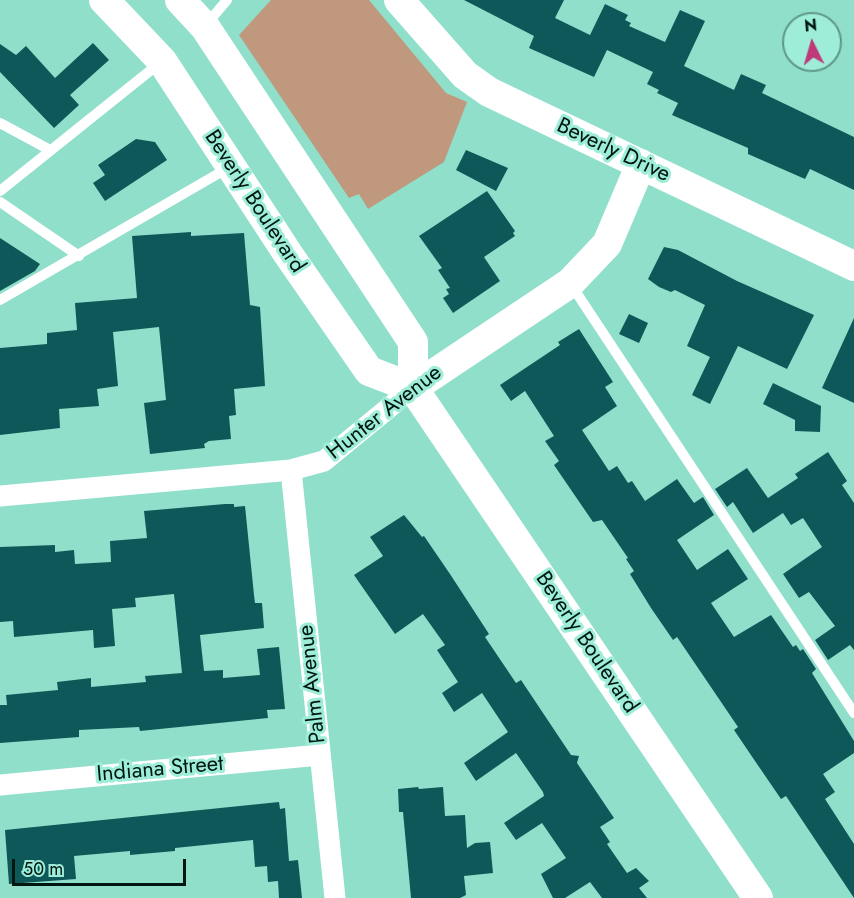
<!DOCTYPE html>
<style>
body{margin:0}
#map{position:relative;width:854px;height:898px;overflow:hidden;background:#90dfcb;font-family:Jost,sans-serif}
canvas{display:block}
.north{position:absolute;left:782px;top:12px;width:60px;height:60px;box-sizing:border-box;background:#9dedd8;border:2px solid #5e9788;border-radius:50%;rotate:355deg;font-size:16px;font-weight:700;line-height:24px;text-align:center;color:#001711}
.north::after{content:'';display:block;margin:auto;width:21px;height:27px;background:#c03979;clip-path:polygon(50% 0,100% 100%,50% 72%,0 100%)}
.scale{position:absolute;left:12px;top:859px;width:174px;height:27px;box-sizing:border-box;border:3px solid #001711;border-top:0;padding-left:8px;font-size:18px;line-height:21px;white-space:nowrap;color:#001711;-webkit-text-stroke:4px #9dedd8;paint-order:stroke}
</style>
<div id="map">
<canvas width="854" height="898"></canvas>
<div class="north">N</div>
<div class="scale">50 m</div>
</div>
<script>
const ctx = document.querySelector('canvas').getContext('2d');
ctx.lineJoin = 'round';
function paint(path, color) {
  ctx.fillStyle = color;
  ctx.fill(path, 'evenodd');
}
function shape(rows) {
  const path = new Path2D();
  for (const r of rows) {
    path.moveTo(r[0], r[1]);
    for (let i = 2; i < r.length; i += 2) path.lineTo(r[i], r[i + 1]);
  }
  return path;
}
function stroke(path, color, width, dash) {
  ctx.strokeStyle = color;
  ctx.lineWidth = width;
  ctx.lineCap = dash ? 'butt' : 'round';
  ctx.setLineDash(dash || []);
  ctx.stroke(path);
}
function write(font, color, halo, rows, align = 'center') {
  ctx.font = font + ' Jost,sans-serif';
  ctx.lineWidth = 6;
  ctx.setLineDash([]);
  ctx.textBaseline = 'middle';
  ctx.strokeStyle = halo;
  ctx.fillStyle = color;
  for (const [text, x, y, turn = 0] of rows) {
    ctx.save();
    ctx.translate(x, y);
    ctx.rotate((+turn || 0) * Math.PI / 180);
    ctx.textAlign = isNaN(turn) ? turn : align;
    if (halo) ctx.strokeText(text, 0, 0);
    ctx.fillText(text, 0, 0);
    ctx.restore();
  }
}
paint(shape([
 [271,0,369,0,446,93,467,102,444,162,368,209,359,194,349,198,239,35]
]), '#bf987e');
paint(shape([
 [464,0,564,0,555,18,590,35,605,4,628,15,625,20,631,23,629,26,665,42,680,10,705,21,684,66,734,90,741,74,766,85,762,93,854,137,854,190,810,169,805,179,748,154,748,148,672,115,678,103,657,93,659,90,647,84,653,72,607,50,594,77,529,48,534,36],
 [93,43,109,60,70,95,79,105,54,128,0,72,0,44,16,55,26,46,55,78],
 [136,139,155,142,167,160,105,201,93,183,105,175,98,165],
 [466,150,508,168,496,191,456,170],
 [487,191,515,231,513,233,515,236,484,257,500,281,453,313,443,298,449,294,446,289,450,288,438,270,442,268,419,236],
 [191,232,191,236,244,233,250,305,260,307,265,386,234,389,236,415,229,416,231,439,209,441,204,444,205,448,150,454,144,403,166,400,159,327,113,332,118,386,97,389,99,406,59,409,60,428,0,435,0,348,47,344,47,333,77,330,75,303,137,298,132,236],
 [0,238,40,264,35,271,0,291],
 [664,247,678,250,737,281,814,315,787,369,738,346,710,404,692,395,710,357,687,346,705,305,675,290,671,292,659,287,648,279],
 [629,314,648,323,639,343,619,334],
 [854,318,854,403,822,388],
 [579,329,613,382,605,387,617,406,582,430,609,471,617,466,628,483,632,481,645,501,677,479,694,503,703,497,714,515,677,540,697,570,728,549,748,579,711,603,734,637,771,615,793,647,796,645,800,651,803,649,816,669,812,673,854,741,854,753,823,774,835,792,825,799,854,844,854,898,786,796,781,799,755,761,734,730,738,727,677,637,673,640,651,608,630,574,634,571,626,559,628,558,602,520,593,522,554,465,559,461,545,441,554,436,525,391,511,401,500,385,560,345,558,342],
 [773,383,821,406,820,432,795,431,795,420,763,404],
 [828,452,847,481,842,485,854,503,854,650,850,645,828,660,815,640,835,626,809,592,799,598,783,574,822,547,803,518,791,525,783,513,753,533,733,502,727,507,715,489,747,468,768,498,798,478,795,474],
 [225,504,234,504,234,507,245,506,254,595,255,603,262,603,264,628,200,635,204,671,223,670,223,678,260,675,257,649,279,647,285,709,267,710,268,718,140,731,139,727,79,730,79,737,0,743,0,705,7,705,6,695,58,690,57,682,91,678,91,687,146,682,145,676,182,673,174,594,135,598,136,607,112,609,115,646,94,648,93,630,14,637,13,621,0,622,0,547,55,545,55,552,74,550,75,564,111,562,110,541,147,538,144,511],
 [404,515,422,537,424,536,450,574,489,634,485,637,516,683,521,680,571,755,579,756,577,763,614,818,600,827,610,842,607,844,627,873,636,868,649,881,639,888,647,898,602,898,590,882,565,898,553,898,541,874,566,858,542,823,516,840,504,823,544,796,543,792,516,753,476,781,464,763,508,732,482,693,454,712,442,693,458,682,437,650,445,645,423,614,395,634,354,575,383,556,370,537],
 [418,787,419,789,443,787,445,816,465,815,467,848,475,843,490,842,493,873,464,876,466,895,460,898,411,898,403,812,399,812,398,789],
 [279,802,280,809,285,808,289,861,298,860,302,898,279,898,278,881,268,882,267,866,255,867,253,840,175,848,175,851,130,855,130,851,74,856,76,879,9,884,5,830]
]), '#0f5859');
stroke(shape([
 [206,25,227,0],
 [0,123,50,150],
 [0,191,161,62],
 [0,202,79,256],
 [572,286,854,713],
 [0,300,228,168]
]), '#fff', 10);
stroke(shape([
 [291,470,335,898],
 [0,496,291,470,324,461,413,388],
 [0,785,320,755]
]), '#fff', 21);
stroke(shape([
 [104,0,162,61,288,254,369,371,413,388],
 [180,0,205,27,413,342,413,388,758,898],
 [399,0,465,75,489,92,854,266],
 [413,388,570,283,607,244,641,164]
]), '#fff', 30);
write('22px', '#001711', '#9dedd8', [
 ["Beverly Drive",613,151,25],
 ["Beverly Boulevard",254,202,57],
 ["Hunter Avenue",385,413,-38],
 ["Beverly Boulevard",586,643,56],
 ["Palm Avenue",313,684,-96],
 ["Indiana Street",160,770,-5]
]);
</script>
